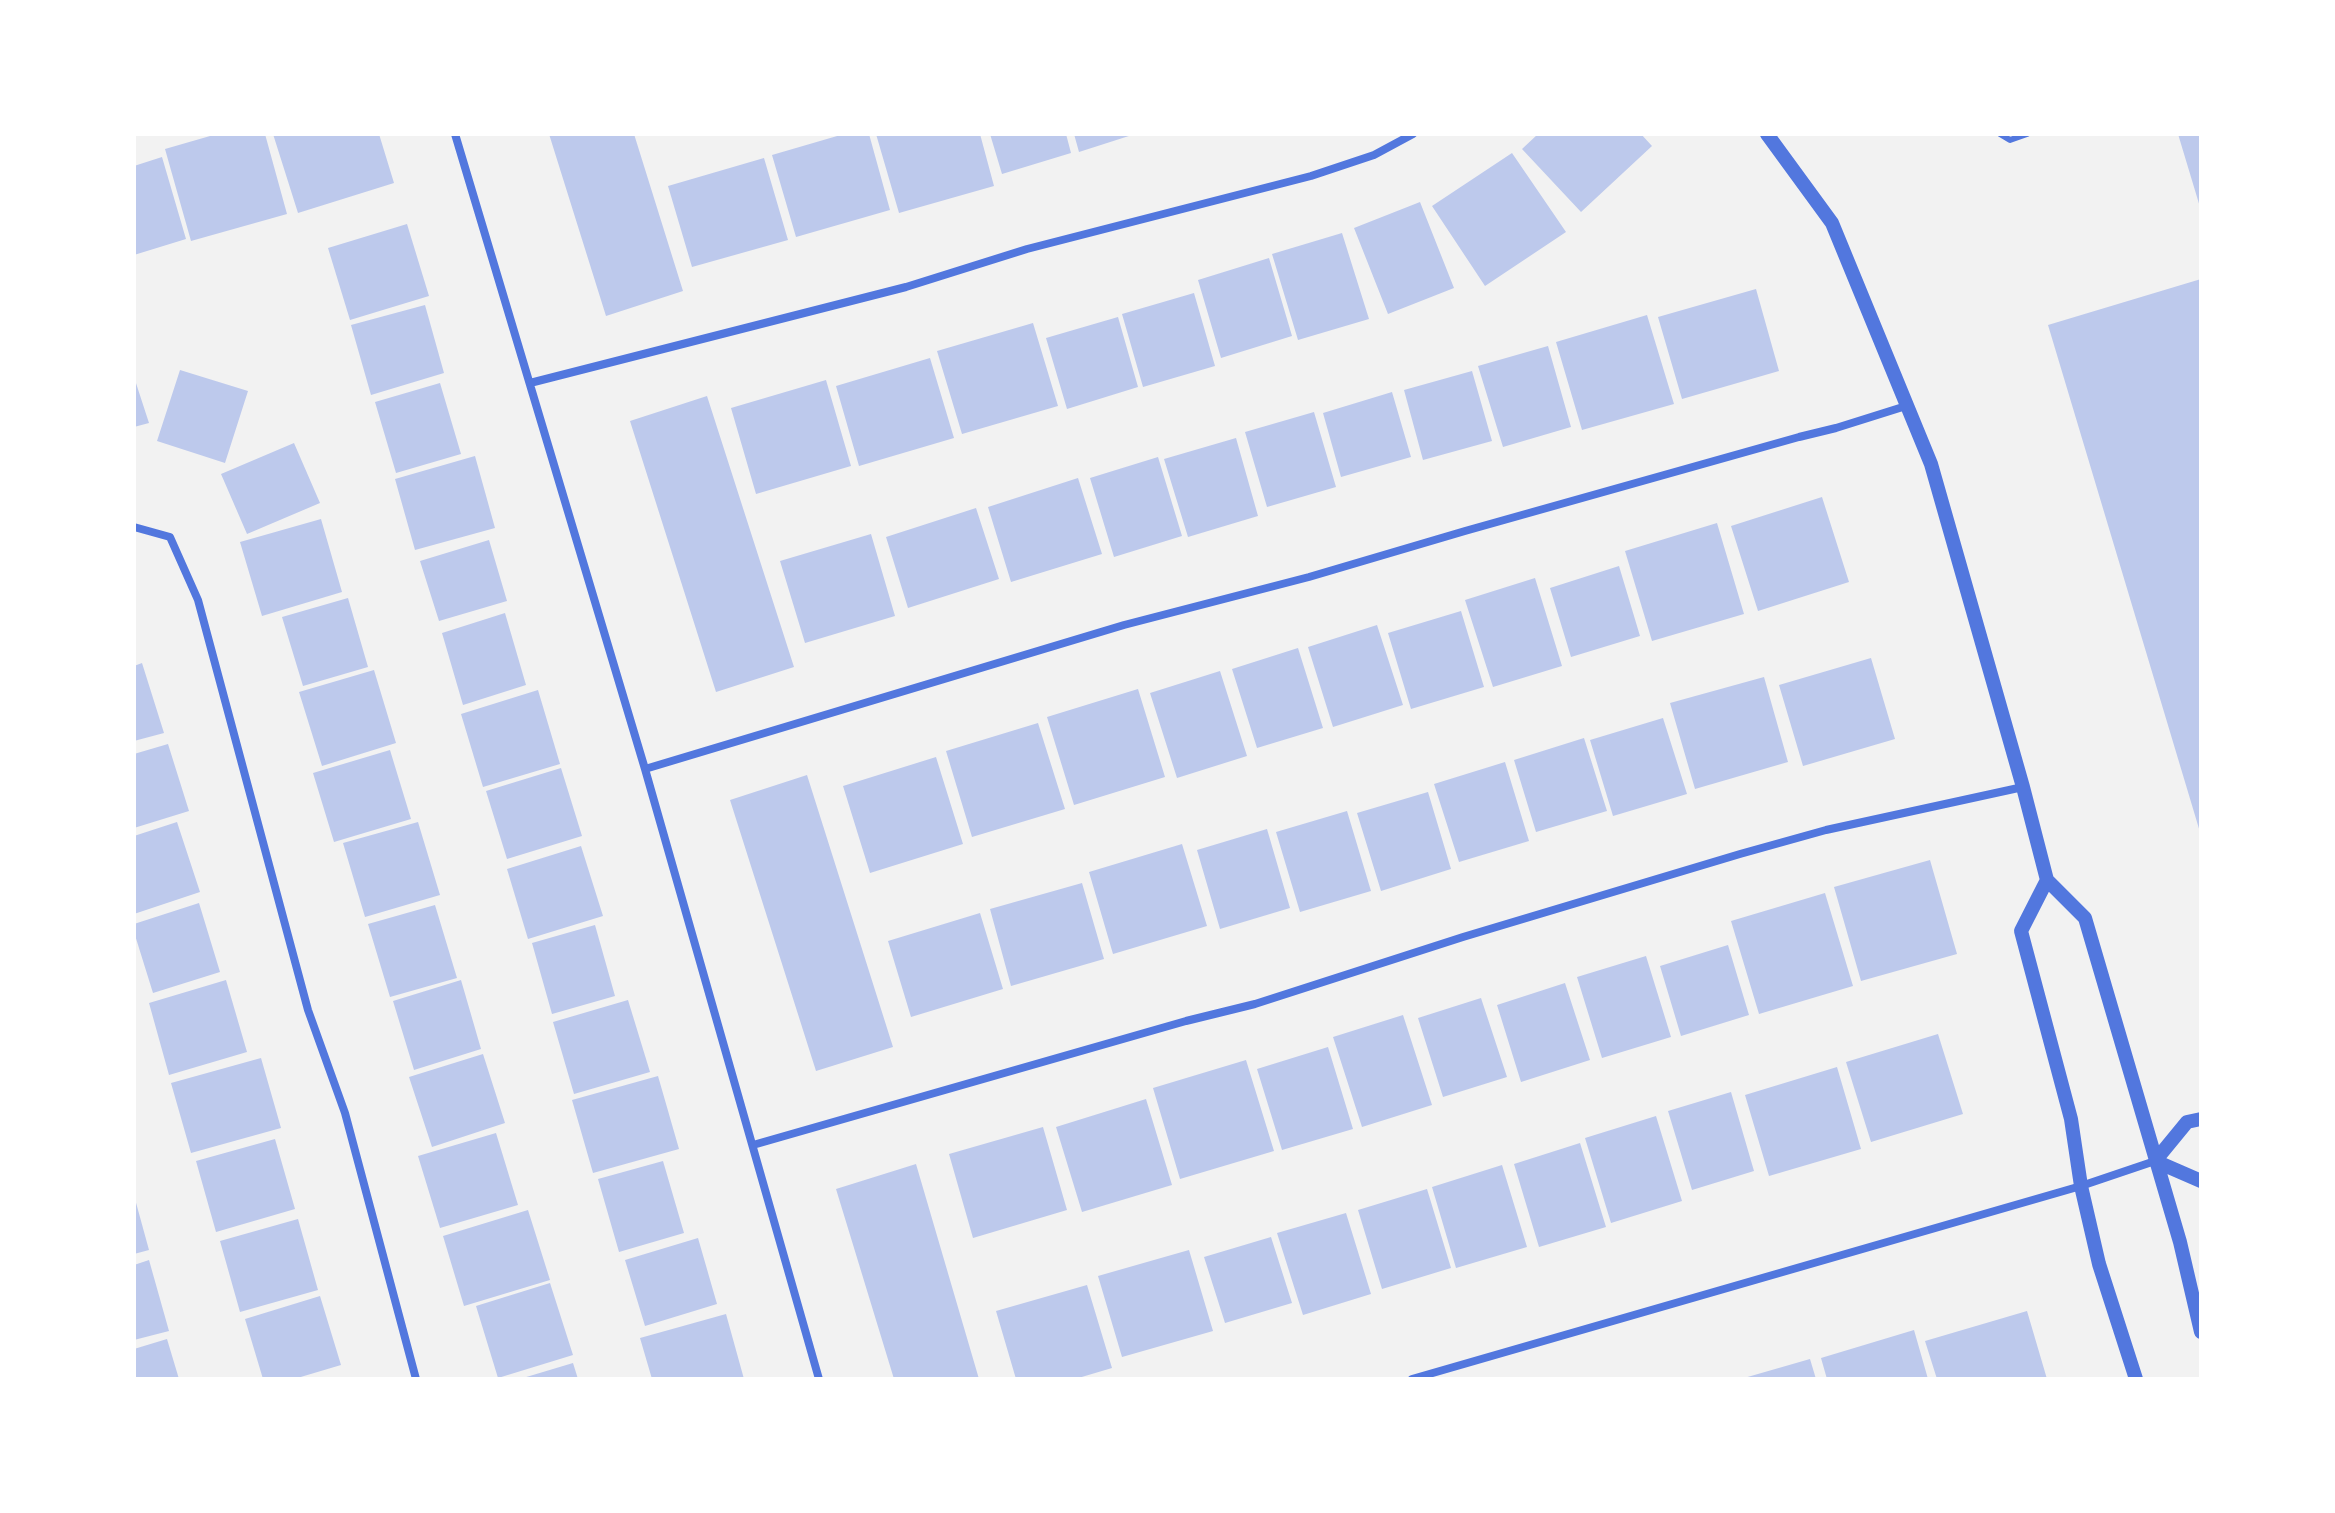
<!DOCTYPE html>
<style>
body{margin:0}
#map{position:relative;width:2335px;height:1513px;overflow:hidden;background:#f2f2f2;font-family:Mulish,sans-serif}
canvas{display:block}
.frame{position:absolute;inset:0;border:136px solid #fff;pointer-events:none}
</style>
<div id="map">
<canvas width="2335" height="1513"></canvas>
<div class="frame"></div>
</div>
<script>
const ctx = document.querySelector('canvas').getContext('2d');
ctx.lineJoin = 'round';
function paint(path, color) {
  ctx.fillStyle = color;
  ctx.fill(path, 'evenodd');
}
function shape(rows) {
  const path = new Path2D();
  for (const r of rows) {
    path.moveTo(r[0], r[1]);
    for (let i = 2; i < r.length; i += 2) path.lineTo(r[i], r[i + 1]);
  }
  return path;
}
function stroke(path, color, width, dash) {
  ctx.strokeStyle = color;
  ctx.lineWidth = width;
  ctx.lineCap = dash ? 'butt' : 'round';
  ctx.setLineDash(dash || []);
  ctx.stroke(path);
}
paint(shape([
 [217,134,265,134,287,214,191,241,165,149],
 [273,134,379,134,394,183,298,213],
 [549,134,634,134,683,291,606,316],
 [844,134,869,134,890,210,796,237,772,155],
 [876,134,980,134,994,186,899,213],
 [990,134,1066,134,1071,153,1002,174],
 [1074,134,1132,134,1132,135,1079,152],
 [1538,134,1641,134,1652,146,1581,212,1522,149],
 [2178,134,2201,134,2201,207,2200,207],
 [1512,153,1566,232,1485,286,1432,206],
 [162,157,186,239,134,255,134,166],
 [764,158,788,240,692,267,668,186],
 [1420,202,1454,288,1388,314,1354,228],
 [407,224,429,296,350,320,328,248],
 [1342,233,1369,319,1298,340,1272,254],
 [1269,258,1292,336,1221,358,1198,280],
 [2201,279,2201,832,2200,832,2048,325],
 [1756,289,1779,371,1682,399,1658,317],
 [1194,293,1215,366,1143,387,1122,314],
 [425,305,444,373,371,395,351,325],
 [1647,315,1674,404,1582,430,1556,342],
 [1118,317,1138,387,1067,409,1046,338],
 [1033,323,1058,406,962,434,937,351],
 [1548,346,1571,427,1503,447,1478,366],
 [930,358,954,438,859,466,836,386],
 [180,370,248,391,225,463,157,441],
 [1472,371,1492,441,1423,460,1404,390],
 [134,377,149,423,134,427],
 [826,380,851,466,756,494,731,408],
 [440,383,461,454,396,473,375,402],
 [1392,392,1411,457,1341,477,1323,413],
 [707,396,794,667,716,692,630,421],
 [1314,412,1336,487,1267,507,1245,432],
 [1236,438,1258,516,1188,537,1164,459],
 [294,443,320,503,247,534,221,474],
 [475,456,495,528,415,550,395,479],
 [1158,457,1182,536,1114,557,1090,478],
 [1078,478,1102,554,1011,582,988,507],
 [1822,497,1849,582,1758,611,1731,526],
 [976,508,999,579,908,608,886,537],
 [321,519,342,592,262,616,240,542],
 [1717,523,1744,614,1652,641,1625,551],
 [871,534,895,616,805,643,780,561],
 [489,540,507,601,439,621,420,561],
 [1619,566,1640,636,1571,657,1550,588],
 [1535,578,1562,666,1493,687,1465,600],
 [348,598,368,667,303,686,282,617],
 [1461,611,1484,687,1411,709,1388,633],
 [505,613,526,685,463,705,442,633],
 [1377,625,1403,705,1333,727,1308,647],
 [1298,648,1323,728,1257,748,1232,669],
 [1871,658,1895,739,1803,766,1779,685],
 [142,663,164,733,134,741,134,666],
 [374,670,396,743,322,766,299,692],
 [1220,671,1247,756,1177,778,1150,693],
 [1764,677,1788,762,1695,789,1670,703],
 [1138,689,1165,777,1074,805,1047,717],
 [538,690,560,764,483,787,461,714],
 [1663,718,1687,794,1613,816,1590,740],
 [1038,723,1065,809,972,837,946,751],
 [1584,738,1607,811,1536,832,1514,760],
 [168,744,189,811,134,828,134,754],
 [390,750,411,819,334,842,313,773],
 [936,757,963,844,870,873,843,786],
 [1505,762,1529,841,1459,862,1434,784],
 [561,768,582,836,507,859,486,791],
 [807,775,893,1047,816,1071,730,800],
 [1428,792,1451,869,1381,891,1357,813],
 [1347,811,1371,891,1300,912,1276,832],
 [177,822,200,892,134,914,134,836],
 [418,822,440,895,365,917,343,843],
 [1267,829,1290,908,1220,929,1197,850],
 [1182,844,1207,926,1113,954,1089,872],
 [581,846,603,916,528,939,507,869],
 [1930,860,1957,954,1861,981,1834,887],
 [1082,883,1104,959,1011,986,990,909],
 [1825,893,1853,986,1759,1014,1731,921],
 [199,903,220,972,153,993,134,932,134,924],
 [435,905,457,978,390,997,368,924],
 [980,913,1003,989,911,1017,888,941],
 [595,925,615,996,552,1014,532,943],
 [1728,945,1749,1015,1681,1036,1660,966],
 [1646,956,1671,1037,1602,1058,1577,977],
 [226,980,247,1052,169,1075,149,1003],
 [461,980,481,1049,414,1070,393,1001],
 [1565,983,1590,1060,1521,1082,1497,1005],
 [1481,998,1507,1077,1443,1097,1418,1018],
 [628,1000,650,1072,574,1094,553,1022],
 [1403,1015,1432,1105,1362,1127,1333,1037],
 [1938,1034,1963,1114,1871,1142,1846,1062],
 [1328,1047,1353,1129,1282,1150,1257,1069],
 [483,1054,505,1123,432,1147,409,1077],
 [261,1058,281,1128,191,1153,171,1083],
 [1246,1060,1274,1151,1180,1179,1153,1088],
 [1837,1067,1861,1149,1769,1176,1745,1095],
 [658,1076,679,1149,593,1173,572,1100],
 [1731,1092,1754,1171,1692,1190,1668,1111],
 [1146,1099,1172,1185,1082,1212,1056,1127],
 [1656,1116,1682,1201,1611,1223,1585,1138],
 [1043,1127,1067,1210,973,1238,949,1154],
 [496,1133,518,1205,440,1228,418,1156],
 [275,1139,295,1209,216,1232,196,1161],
 [1580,1143,1606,1227,1539,1247,1514,1164],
 [663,1161,684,1233,619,1252,598,1179],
 [916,1164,979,1379,894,1379,836,1189],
 [1502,1165,1527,1247,1456,1268,1432,1187],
 [1427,1189,1451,1268,1382,1289,1358,1210],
 [135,1199,149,1250,134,1254,134,1200],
 [528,1210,550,1280,464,1306,443,1236],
 [1346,1213,1371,1294,1303,1315,1277,1233],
 [298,1219,318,1290,240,1312,220,1241],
 [1271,1237,1292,1303,1225,1323,1204,1257],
 [698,1238,717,1304,645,1326,625,1260],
 [1189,1250,1213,1331,1122,1357,1098,1276],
 [149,1260,169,1331,134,1340,134,1265],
 [550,1283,573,1355,498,1378,476,1306],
 [1087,1285,1112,1368,1075,1379,1016,1379,996,1311],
 [320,1296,341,1365,294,1379,263,1379,245,1319],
 [2027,1311,2047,1379,1937,1379,1925,1341],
 [726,1314,744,1379,652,1379,640,1338],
 [1914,1330,1928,1379,1827,1379,1821,1358],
 [167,1339,179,1379,134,1379,134,1349],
 [1810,1359,1816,1379,1744,1379,1744,1378],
 [573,1363,578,1379,523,1379,523,1378]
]), '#bdc9ec');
stroke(shape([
 [2000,134,2010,140,2027,134]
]), '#5277de', 6);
stroke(shape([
 [455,134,645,769,819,1379],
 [530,383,906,287,1027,249,1311,176,1374,155,1413,134],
 [134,527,170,537,198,600,308,1010,345,1113,416,1379],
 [645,769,1124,625,1309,577,1465,531,1799,437,1836,428,1906,406],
 [753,1145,1186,1021,1255,1004,1463,937,1740,854,1826,830,2023,787],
 [1412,1379,2081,1186,2155,1161]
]), '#5277de', 8);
stroke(shape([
 [1767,134,1832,223,1931,464,2023,787,2047,880,2085,918,2180,1242,2201,1332],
 [2047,880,2021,931,2071,1119,2081,1186,2099,1264,2136,1379],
 [2155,1161,2187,1122,2201,1119],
 [2155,1161,2201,1181]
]), '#5277de', 14);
</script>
